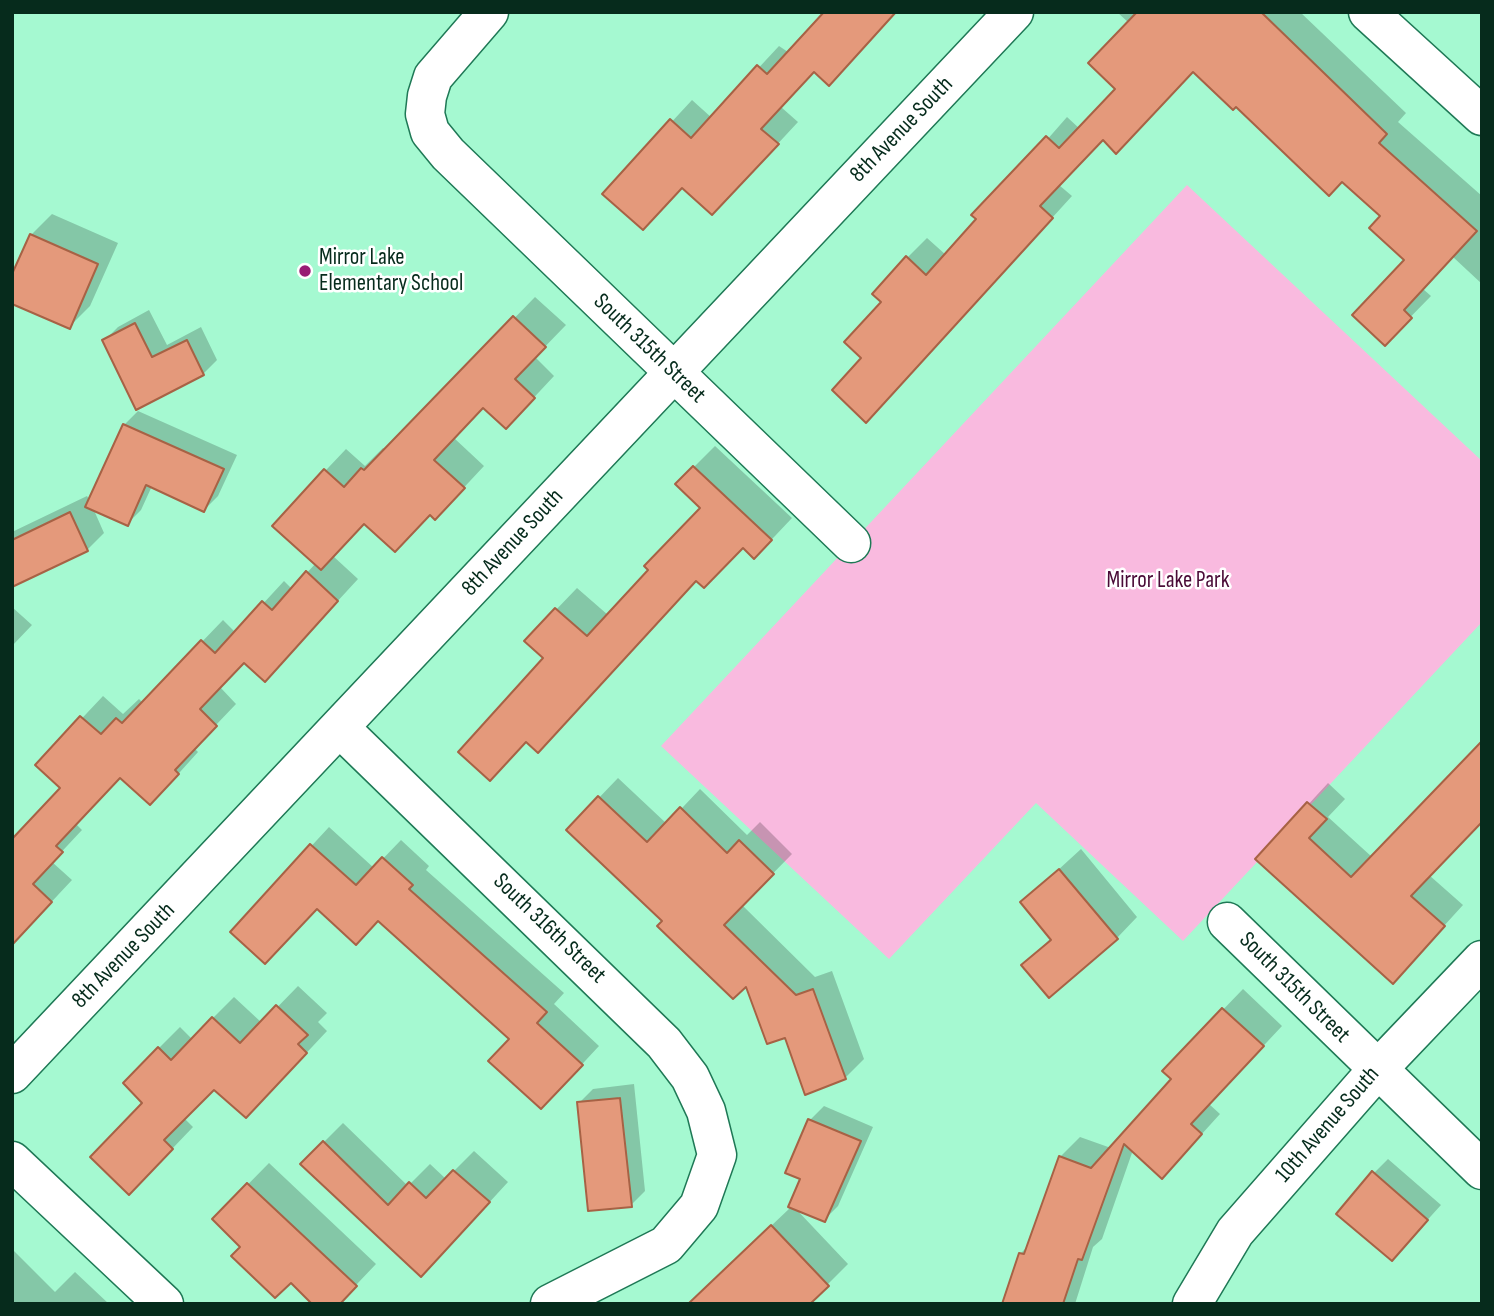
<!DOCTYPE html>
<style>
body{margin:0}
#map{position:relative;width:1494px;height:1316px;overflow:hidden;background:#a5f9d1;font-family:"Sofia Sans Condensed",sans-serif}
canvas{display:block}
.frame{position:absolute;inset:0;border:14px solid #062b1c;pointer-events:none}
</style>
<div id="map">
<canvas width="1494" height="1316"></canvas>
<div class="frame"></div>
</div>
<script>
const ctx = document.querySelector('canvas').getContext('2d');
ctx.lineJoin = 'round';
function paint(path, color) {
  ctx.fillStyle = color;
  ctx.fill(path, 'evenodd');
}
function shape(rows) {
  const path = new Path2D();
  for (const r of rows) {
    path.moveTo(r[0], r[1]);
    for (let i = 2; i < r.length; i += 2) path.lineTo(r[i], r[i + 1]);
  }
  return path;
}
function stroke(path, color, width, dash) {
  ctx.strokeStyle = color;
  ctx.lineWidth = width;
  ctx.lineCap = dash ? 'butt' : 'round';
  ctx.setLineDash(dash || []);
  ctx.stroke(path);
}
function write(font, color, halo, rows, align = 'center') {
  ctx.font = font + ' "Sofia Sans Condensed",sans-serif';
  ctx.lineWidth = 5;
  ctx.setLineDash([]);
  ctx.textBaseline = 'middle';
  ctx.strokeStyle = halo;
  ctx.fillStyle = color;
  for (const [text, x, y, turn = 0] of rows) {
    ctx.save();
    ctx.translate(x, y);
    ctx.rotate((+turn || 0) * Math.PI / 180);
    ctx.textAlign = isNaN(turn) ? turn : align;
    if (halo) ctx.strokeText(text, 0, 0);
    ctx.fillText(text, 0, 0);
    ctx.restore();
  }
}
paint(shape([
 [1187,185,1482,461,1482,622,1183,941,1036,803,889,959,661,746]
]), '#f9badf');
paint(shape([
 [1117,12,1300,12,1406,113,1398,122,1482,196,1482,284,1453,257,1423,289,1431,296,1385,343,1407,260,1382,216,1342,180,1194,70,1103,138,1059,185,1072,196,886,400,864,358,907,258,927,238,946,255,1067,117,1080,129,1118,89,1129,23],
 [779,46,815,70,781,107,798,122,733,192,683,186,605,194,692,100,712,118],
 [52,214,118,243,90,306,69,327,31,235],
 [535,297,566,325,535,357,554,376,526,406,483,406,454,438,484,466,456,496,430,513,365,522,333,556,358,579,265,680,245,661,220,687,236,704,194,748,198,752,171,782,121,776,76,824,82,830,52,862,72,880,43,911,18,928,63,788,38,765,103,696,123,714,139,699,143,703,223,620,236,633,284,581,292,589,316,563,274,525,346,449,365,466,383,448,386,450],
 [149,310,167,345,201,327,217,360,203,374,137,408,104,341,118,327],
 [138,411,237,455,218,496,204,510,152,486,141,510,127,524,93,508,104,533,87,550,12,586,12,532,87,496,90,501,124,425],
 [715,446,792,518,775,536,754,557,743,546,696,578,546,658,526,641,577,588,608,615,703,508,677,484],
 [12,607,32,625,12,646],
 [1482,740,1482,820,1429,875,1463,905,1412,961,1258,859,1328,783,1345,799,1328,817,1372,857],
 [618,778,667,824,700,789,747,835,760,822,792,854,742,905,815,977,832,971,864,1059,845,1078,786,1036,747,984,664,921,568,830],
 [329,827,374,868,401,840,429,866,426,870,564,993,554,1004,599,1046,559,1089,511,1039,379,919,318,907,232,932],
 [1081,849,1137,917,1117,938,1024,965,1051,938,1022,903],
 [298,986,327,1013,318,1022,327,1031,267,1095,214,1088,184,1118,193,1127,150,1172,145,1102,159,1048,180,1027,192,1039,234,997,262,1023],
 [1243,989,1282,1026,1209,1104,1220,1114,1181,1157,1133,1150,1102,1239,1093,1247,1075,1304,1004,1304,1020,1254,1029,1245,1060,1157,1080,1137,1111,1148,1174,1079,1164,1071],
 [634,1084,645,1191,631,1205,579,1103,593,1089],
 [824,1106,873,1127,838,1206,824,1220,795,1208,848,1264,827,1285,714,1280,790,1208,802,1179,787,1172,810,1120],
 [343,1123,408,1186,430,1164,446,1179,474,1151,508,1182,441,1255,302,1164],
 [1388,1159,1441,1205,1392,1259,1374,1173],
 [269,1163,376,1264,338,1304,291,1280,242,1247,214,1219],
 [12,1249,55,1292,75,1272,109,1304,12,1304]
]), '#0003');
const building = shape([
 [824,12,896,12,829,86,814,72,761,129,779,144,712,215,682,188,643,230,602,194,670,119,691,138,757,65,767,74,824,12],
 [1137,12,1261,12,1387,134,1379,143,1477,231,1404,310,1412,318,1385,346,1352,315,1404,260,1369,228,1380,216,1342,182,1329,196,1236,107,1233,110,1193,72,1116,154,1103,140,1040,206,1053,218,866,423,832,390,861,358,844,342,881,302,872,294,906,256,926,275,976,219,971,215,1046,136,1059,148,1115,89,1088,63,1137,12],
 [30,234,98,264,70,329,12,304,12,274,30,234],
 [513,316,546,347,515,379,535,398,506,429,483,408,434,460,465,488,435,520,430,515,395,552,364,524,321,570,272,526,324,469,344,487,361,468,364,470,513,316],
 [135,323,152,357,187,340,204,375,136,410,102,340,135,323],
 [123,424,224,469,204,512,146,485,128,526,85,507,123,424],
 [693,466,772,540,754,559,743,548,704,588,696,581,538,753,526,742,490,781,458,752,543,658,524,641,555,608,587,636,648,570,644,566,700,508,675,484,693,466],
 [70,512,88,551,12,587,12,540,70,512],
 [306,571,338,601,265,682,244,663,200,709,217,726,175,770,179,774,150,805,120,778,56,846,63,852,33,884,52,902,12,945,12,839,60,788,35,765,80,716,101,734,116,718,122,723,201,640,215,653,262,601,272,610,306,571],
 [1482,741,1482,822,1411,896,1445,926,1393,984,1255,859,1307,802,1327,819,1309,838,1351,877,1482,741],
 [598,796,647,842,680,807,727,853,739,840,774,874,724,925,796,995,813,989,846,1079,805,1095,785,1038,767,1044,746,987,733,999,657,926,662,921,566,830,598,796],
 [310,844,356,885,382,857,413,885,409,889,547,1012,537,1023,583,1065,541,1109,488,1061,509,1039,378,921,356,945,317,909,265,964,230,932,310,844],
 [1059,869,1118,939,1049,998,1021,965,1051,940,1020,902,1059,869],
 [276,1005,308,1035,298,1044,307,1053,246,1118,214,1090,164,1140,173,1149,129,1195,90,1157,142,1103,123,1083,158,1047,171,1060,212,1017,240,1043,276,1005],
 [1222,1008,1264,1046,1191,1124,1202,1134,1162,1179,1124,1144,1082,1260,1078,1259,1063,1304,1002,1304,1019,1253,1024,1254,1059,1156,1091,1168,1171,1079,1162,1071,1222,1008],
 [620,1098,632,1207,588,1211,577,1102,620,1098],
 [808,1119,861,1141,825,1222,788,1207,800,1179,785,1173,808,1119],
 [323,1141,388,1205,409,1182,426,1198,453,1170,490,1202,421,1277,300,1164,323,1141],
 [1372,1171,1428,1220,1392,1261,1336,1214,1372,1171],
 [247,1183,357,1286,340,1304,312,1304,291,1283,275,1298,231,1256,240,1247,212,1219,247,1183],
 [771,1225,829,1286,810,1304,688,1304,771,1225]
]);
paint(building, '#e4997b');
stroke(building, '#a76245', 2);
const minor = shape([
 [489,12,433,77,427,96,425,114,430,132,448,154,851,543],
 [1368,12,1482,116],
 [341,729,664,1043,690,1077,706,1111,717,1155,699,1206,666,1245,550,1304],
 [1227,922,1482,1170],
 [12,1074,1014,12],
 [12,1161,164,1304],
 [1192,1304,1235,1232,1377,1070,1482,960]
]);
stroke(minor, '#1f7956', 41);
stroke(minor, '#fff', 38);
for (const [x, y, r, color] of [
 [305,271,7,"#981c74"]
]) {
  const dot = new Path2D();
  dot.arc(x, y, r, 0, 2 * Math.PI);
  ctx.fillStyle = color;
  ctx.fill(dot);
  stroke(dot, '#fff', 2.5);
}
write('23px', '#062b1c', '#fff', [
 ["8th Avenue South",902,130,-46],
 ["South 315th Street",649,349,44],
 ["8th Avenue South",513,543,-47],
 ["South 316th Street",549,929,44],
 ["8th Avenue South",124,956,-46],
 ["South 315th Street",1294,988,45],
 ["10th Avenue South",1328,1125,-49]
]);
write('23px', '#062b1c', '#fff', [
 ["Mirror Lake",319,258],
 ["Elementary School",319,284]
], 'left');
write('23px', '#4a0b37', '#fff', [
 ["Mirror Lake Park",1168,581]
]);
</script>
